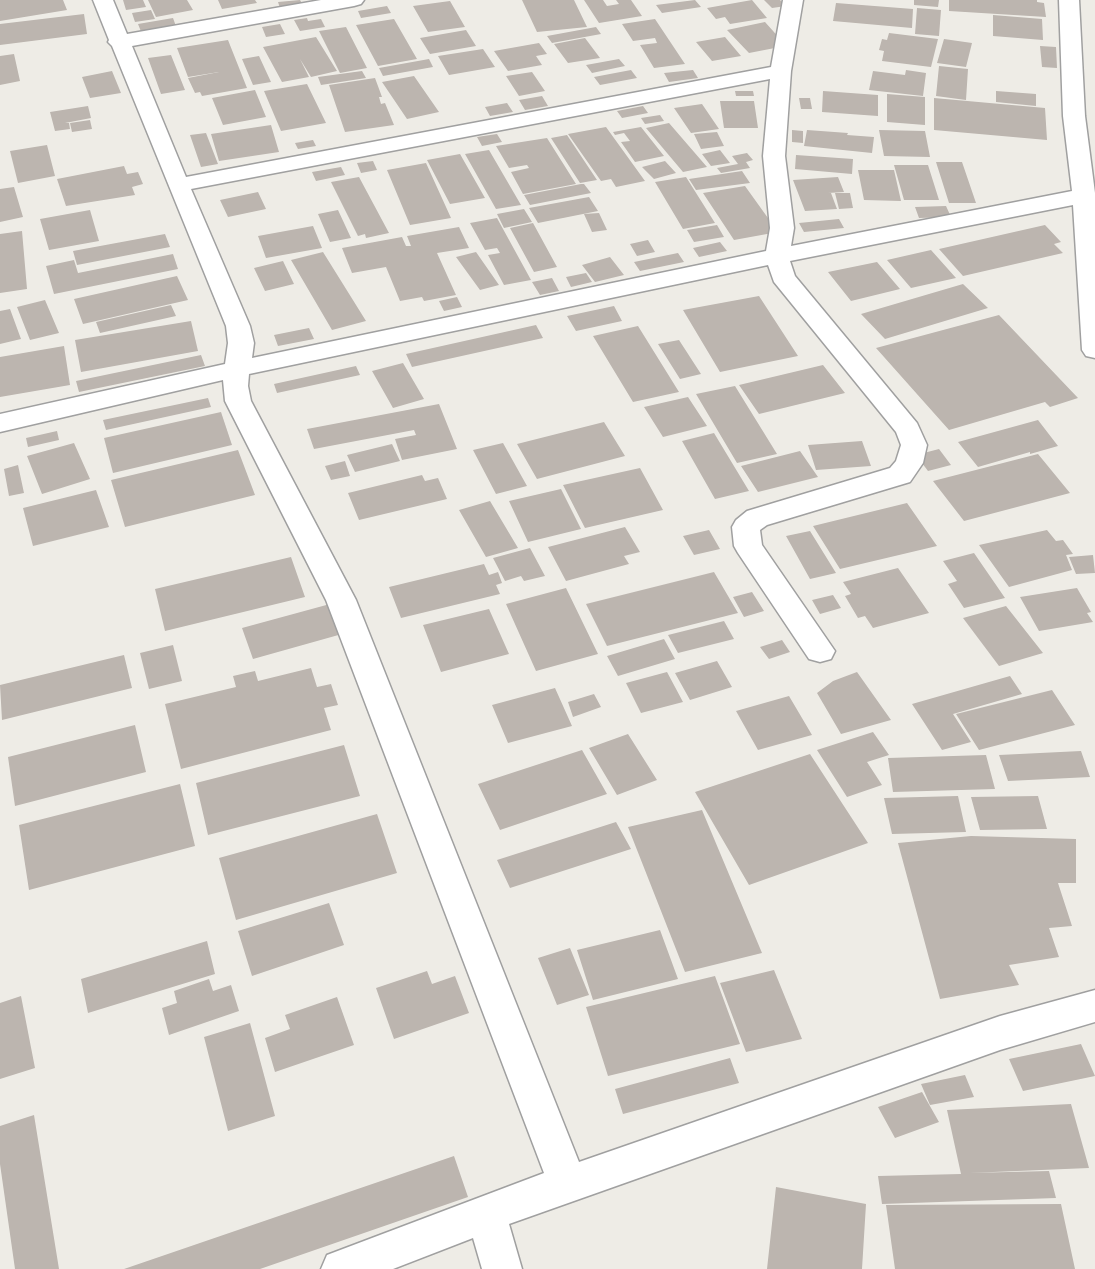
<!DOCTYPE html>
<style>
body{margin:0}
canvas{display:block;background:#eeece6}
</style>
<canvas width="1095" height="1269"></canvas>
<script>
const ctx = document.querySelector('canvas').getContext('2d');
ctx.lineJoin = 'round';
function paint(path, color) {
  ctx.fillStyle = color;
  ctx.fill(path, 'evenodd');
}
function shape(rows) {
  const path = new Path2D();
  for (const r of rows) {
    path.moveTo(r[0], r[1]);
    for (let i = 2; i < r.length; i += 2) path.lineTo(r[i], r[i + 1]);
  }
  return path;
}
function stroke(path, color, width, dash) {
  ctx.strokeStyle = color;
  ctx.lineWidth = width;
  ctx.lineCap = dash ? 'butt' : 'round';
  ctx.setLineDash(dash || []);
  ctx.stroke(path);
}
paint(shape([
 [0,0,63,0,67,10,0,21],
 [123,0,143,0,146,7,126,10],
 [148,0,187,0,193,10,156,17],
 [218,0,255,0,257,3,222,9],
 [300,0,303,5,280,8,278,2],
 [522,0,574,0,587,27,537,32],
 [584,0,603,0,607,6,619,4,616,0,631,0,642,16,599,23],
 [695,0,701,7,662,13,656,5],
 [752,0,767,18,730,24,725,17,716,19,707,8],
 [764,0,780,0,786,6,772,8],
 [914,0,939,0,938,7,914,5],
 [949,0,1037,0,1037,2,1044,3,1046,17,949,11],
 [450,1,465,27,428,32,413,6],
 [836,3,913,9,912,28,833,21],
 [387,6,391,13,361,18,358,11],
 [917,8,941,10,939,36,915,34],
 [151,10,155,19,135,22,132,13],
 [84,14,87,34,0,45,0,24],
 [993,15,1042,19,1043,40,993,36],
 [173,18,177,29,142,34,138,24],
 [307,18,308,21,321,19,325,27,300,31,294,20],
 [394,19,417,59,378,66,356,25],
 [655,19,685,64,654,68,640,45,657,43,655,38,633,41,622,24],
 [765,22,782,41,775,42,780,47,749,53,727,30],
 [280,24,285,34,266,37,262,27],
 [346,27,367,68,340,73,319,31],
 [596,27,601,34,552,43,547,36],
 [466,30,476,46,430,54,420,38],
 [889,33,938,39,931,67,882,61,884,51,879,50,882,39,887,40],
 [316,37,337,71,311,77,300,59,309,77,282,82,263,47],
 [725,37,741,56,712,61,696,42],
 [585,38,600,58,568,63,554,44],
 [944,39,972,43,966,67,937,63],
 [228,40,247,88,202,96,200,92,195,93,188,78,219,72,188,77,177,48],
 [539,43,547,54,536,56,542,65,508,71,494,51],
 [1040,46,1056,47,1057,68,1042,67],
 [483,49,495,67,449,75,438,56],
 [14,54,20,81,0,85,0,56],
 [171,55,185,90,161,94,148,58],
 [259,56,271,82,253,85,242,59],
 [429,59,433,67,383,76,379,68],
 [619,59,625,66,592,73,586,65],
 [939,66,968,69,966,100,936,96],
 [631,70,637,78,600,85,594,77],
 [693,70,698,78,669,82,664,73],
 [906,70,926,73,923,96,869,90,873,71,905,75],
 [112,71,121,93,90,98,82,77],
 [362,71,366,78,321,85,318,77],
 [532,72,545,91,519,96,506,76],
 [414,76,439,112,407,119,382,82],
 [375,78,382,97,379,97,381,104,385,103,394,125,345,132,329,85],
 [307,84,326,123,281,131,264,91],
 [255,90,266,117,223,125,212,98],
 [735,91,753,91,754,96,736,96],
 [823,91,878,95,878,116,822,112],
 [996,91,1036,94,1036,106,996,102],
 [887,94,925,97,925,125,887,122],
 [542,96,548,106,525,110,519,100],
 [799,98,810,98,812,109,801,109],
 [934,98,1045,108,1047,140,934,130],
 [720,101,754,101,758,128,724,128],
 [507,103,513,112,490,116,485,107],
 [702,104,719,129,691,133,674,108],
 [88,106,91,118,65,123,69,123,70,129,55,131,50,112],
 [643,106,648,113,622,118,617,111],
 [660,115,664,121,645,124,641,118],
 [90,120,92,129,72,132,70,123],
 [669,123,707,167,683,172,646,128],
 [271,125,279,152,219,161,211,134],
 [606,127,645,181,616,187,611,179,601,181,568,134],
 [641,127,664,156,635,162,621,142,630,141,624,133,615,135,613,132],
 [792,130,803,131,803,143,792,142],
 [807,130,848,133,847,135,874,137,872,153,804,146],
 [879,130,925,131,930,157,884,156],
 [717,132,724,146,701,149,694,134],
 [206,133,218,164,201,167,190,135],
 [497,134,502,142,482,146,477,137],
 [567,135,597,180,580,183,551,138],
 [547,138,576,184,523,194,511,172,529,168,527,165,509,168,496,146],
 [313,140,316,146,298,149,295,143],
 [47,145,55,176,18,183,10,151],
 [489,150,521,205,496,209,465,154],
 [720,150,730,163,711,166,702,154],
 [747,153,753,160,746,162,750,168,721,173,717,168,738,164,732,156],
 [460,154,485,198,450,204,427,160],
 [796,155,853,159,852,174,795,169],
 [373,161,377,170,361,173,357,163],
 [665,161,676,173,654,179,642,167],
 [936,162,962,162,976,203,949,203],
 [426,163,451,218,410,225,387,170],
 [894,165,928,165,939,200,904,200],
 [124,166,127,174,138,172,143,184,132,187,135,195,66,206,57,179],
 [341,167,345,175,316,181,312,172],
 [858,170,894,170,901,201,864,200],
 [742,171,750,183,696,190,689,179],
 [359,177,389,233,366,238,365,234,358,236,331,182],
 [686,177,715,223,683,229,655,182],
 [838,177,844,192,828,193,831,193,837,209,805,211,793,180],
 [581,184,584,184,591,193,530,205,524,195],
 [745,186,778,232,734,240,703,193],
 [14,187,23,217,0,222,0,189],
 [258,192,266,209,228,217,220,200],
 [835,193,850,193,853,208,839,209],
 [589,197,598,211,538,223,529,208],
 [946,206,951,217,919,218,915,207],
 [524,209,532,222,504,228,497,214],
 [90,210,99,241,49,250,40,219],
 [338,210,351,238,330,242,318,214],
 [599,213,607,230,592,232,584,214],
 [497,218,531,280,504,285,488,255,500,253,497,248,485,250,470,223],
 [839,219,844,228,804,232,799,223],
 [533,223,557,267,534,272,510,228],
 [717,225,724,237,694,242,687,230],
 [1045,225,1061,242,1054,244,1063,253,963,276,939,249],
 [313,226,322,248,266,258,258,236],
 [459,227,469,248,437,253,456,295,424,301,422,297,400,301,386,267,352,273,342,248,402,237,406,246,411,246,407,236],
 [22,231,27,289,0,293,0,234],
 [165,234,170,247,77,265,73,251],
 [648,240,655,252,637,256,630,244],
 [720,242,727,251,699,257,693,248],
 [931,250,956,278,911,288,887,260],
 [323,252,366,321,332,330,291,260],
 [476,252,499,285,480,290,456,257],
 [678,253,684,262,640,271,634,262],
 [173,254,178,269,54,294,46,266,74,260,78,273],
 [610,257,624,275,595,282,582,265],
 [283,261,294,284,265,291,254,268],
 [877,262,900,289,851,301,828,272],
 [586,273,592,282,571,287,566,277],
 [177,276,188,300,83,324,74,299],
 [552,278,559,291,540,295,532,282],
 [963,284,988,308,885,339,861,314],
 [759,296,798,356,720,372,683,310],
 [457,297,462,307,444,311,439,301],
 [45,300,59,333,30,340,17,307],
 [171,305,176,316,100,333,96,322],
 [614,306,622,321,576,331,567,316],
 [10,309,21,339,0,344,0,311],
 [999,315,1078,398,1050,407,1045,402,949,430,876,348],
 [191,321,198,351,81,372,75,340],
 [536,325,543,338,412,367,406,354],
 [638,326,679,392,633,402,593,336],
 [309,328,314,339,278,346,274,335],
 [679,340,701,374,680,379,658,344],
 [64,346,70,385,0,397,0,357],
 [201,355,205,366,79,392,76,381],
 [403,363,424,399,393,408,372,371],
 [823,365,845,393,759,414,739,385],
 [356,366,360,375,277,393,274,384],
 [735,386,777,454,737,463,696,394],
 [688,397,707,426,663,437,644,407],
 [208,398,211,407,106,430,103,420],
 [439,404,457,449,402,460,395,439,416,435,414,430,314,449,307,429],
 [221,412,232,445,113,473,104,438],
 [1038,420,1058,446,1030,454,1030,452,978,467,958,442],
 [604,422,625,456,537,479,517,444],
 [57,431,59,440,28,447,26,438],
 [714,433,749,491,715,499,682,441],
 [862,441,871,466,816,470,808,445],
 [74,443,90,479,42,494,27,456],
 [503,443,527,486,496,494,473,450],
 [392,444,400,461,355,472,347,455],
 [939,449,951,465,928,471,916,455],
 [238,450,255,495,125,527,111,480],
 [800,451,818,477,758,492,741,466],
 [1038,454,1070,493,964,521,933,481],
 [345,461,350,476,331,480,325,466],
 [18,465,24,493,9,496,4,469],
 [640,468,663,510,585,528,563,485],
 [422,475,425,481,438,478,447,499,359,520,348,493],
 [561,489,581,529,528,542,509,501],
 [96,490,109,527,33,546,23,508],
 [490,501,518,548,486,557,459,510],
 [907,503,937,546,840,569,813,526],
 [625,527,640,552,624,556,629,564,566,581,548,547],
 [709,530,720,549,694,555,683,536],
 [1047,530,1056,541,1063,540,1073,554,1066,555,1072,570,1009,587,979,545],
 [810,531,836,573,810,579,786,536],
 [530,548,545,576,524,581,521,576,505,581,493,558],
 [974,553,1005,598,964,608,948,584,957,581,943,561],
 [1093,555,1095,573,1076,574,1069,557],
 [291,557,305,597,165,631,155,589],
 [484,564,489,575,498,572,502,583,496,585,500,594,401,618,389,587],
 [898,568,929,613,873,628,865,616,858,618,845,596,851,594,843,582],
 [714,572,738,613,607,646,586,604],
 [566,588,598,654,536,671,506,604],
 [1077,588,1091,612,1087,613,1093,622,1039,631,1020,597],
 [752,592,764,611,744,617,733,597],
 [833,595,841,608,820,614,812,600],
 [330,604,342,634,253,659,242,628],
 [1006,606,1043,653,999,666,963,618],
 [489,609,509,654,441,672,423,625],
 [724,621,734,639,678,653,668,635],
 [664,639,675,659,618,676,607,656],
 [782,640,790,652,769,659,760,647],
 [173,645,182,681,149,689,140,653],
 [124,655,132,688,2,720,0,685],
 [717,661,732,687,690,700,675,673],
 [311,668,317,687,331,684,338,705,324,708,331,730,181,769,165,704,236,687,233,676,255,671,258,681],
 [667,672,683,702,641,713,626,683],
 [857,672,891,720,841,734,817,693,833,681],
 [1010,676,1022,694,953,714,971,742,942,750,912,704],
 [555,688,572,726,508,743,492,705],
 [1052,690,1075,725,979,750,956,714],
 [594,694,601,707,573,717,568,702],
 [789,696,812,735,758,750,736,711],
 [135,725,146,772,15,806,8,757],
 [873,732,889,755,867,762,882,785,847,797,817,750],
 [628,734,657,780,617,795,589,748],
 [344,745,360,796,208,835,196,783],
 [582,750,607,794,500,830,478,784],
 [1081,751,1090,777,1008,781,999,755],
 [810,754,868,843,749,885,695,792],
 [986,755,995,789,893,792,888,758],
 [180,784,195,846,29,890,19,825],
 [958,796,966,832,892,834,884,798],
 [1038,796,1047,829,980,830,971,797],
 [702,810,762,953,685,972,628,827],
 [377,814,397,873,236,920,219,858],
 [616,822,631,849,510,888,497,860],
 [971,836,1076,839,1076,883,1058,883,1072,926,1049,928,1059,957,1009,965,1019,985,940,999,898,843],
 [329,903,344,945,252,976,238,931],
 [660,930,678,979,593,1000,577,950],
 [207,941,215,974,88,1013,81,979],
 [570,948,589,995,557,1005,538,958],
 [774,970,802,1039,746,1052,720,983],
 [427,971,432,984,455,976,469,1013,394,1039,376,988],
 [715,976,740,1044,608,1076,586,1007],
 [209,979,213,991,231,985,239,1011,169,1035,162,1008,177,1003,174,991],
 [21,996,35,1068,0,1079,0,1003],
 [337,997,354,1045,275,1072,265,1038,290,1029,285,1015],
 [250,1023,275,1116,228,1131,204,1037],
 [1081,1044,1095,1076,1023,1091,1009,1059],
 [730,1058,739,1083,623,1114,615,1089],
 [965,1075,974,1097,930,1105,921,1084],
 [922,1092,939,1122,895,1138,878,1107],
 [1071,1104,1089,1168,969,1173,1049,1171,1056,1198,882,1204,878,1176,961,1174,947,1110],
 [34,1115,59,1269,15,1269,0,1164,0,1126],
 [454,1156,468,1197,260,1269,124,1269],
 [776,1187,866,1204,862,1269,767,1269],
 [1061,1204,1075,1269,895,1269,886,1205]
]), '#bcb5af');
const street = shape([
 [93,0,113,0,127,34,321,0,364,0,361,4,354,6,132,46,186,177,771,67,783,0,803,0,791,71,785,156,794,228,791,246,1072,191,1063,116,1059,0,1079,0,1085,116,1095,193,1095,358,1086,356,1082,350,1073,205,790,261,795,276,917,423,927,445,923,463,910,482,767,525,760,530,762,545,835,651,831,659,820,662,809,659,738,553,734,546,732,527,736,520,747,511,890,468,896,461,901,445,896,432,774,282,768,265,249,374,248,386,251,401,356,600,579,1162,1000,1016,1095,990,1095,1022,1000,1050,509,1224,522,1269,482,1269,473,1238,393,1269,321,1269,327,1255,544,1173,326,600,225,401,223,380,0,432,0,414,225,364,228,343,226,326,112,46,108,42,109,40,93,0],
 [770,79,763,156,770,228,766,251,252,358,254,343,250,326,191,189,770,79]
]);
stroke(street, '#a0a0a0', 3);
paint(street, '#fff');
</script>
